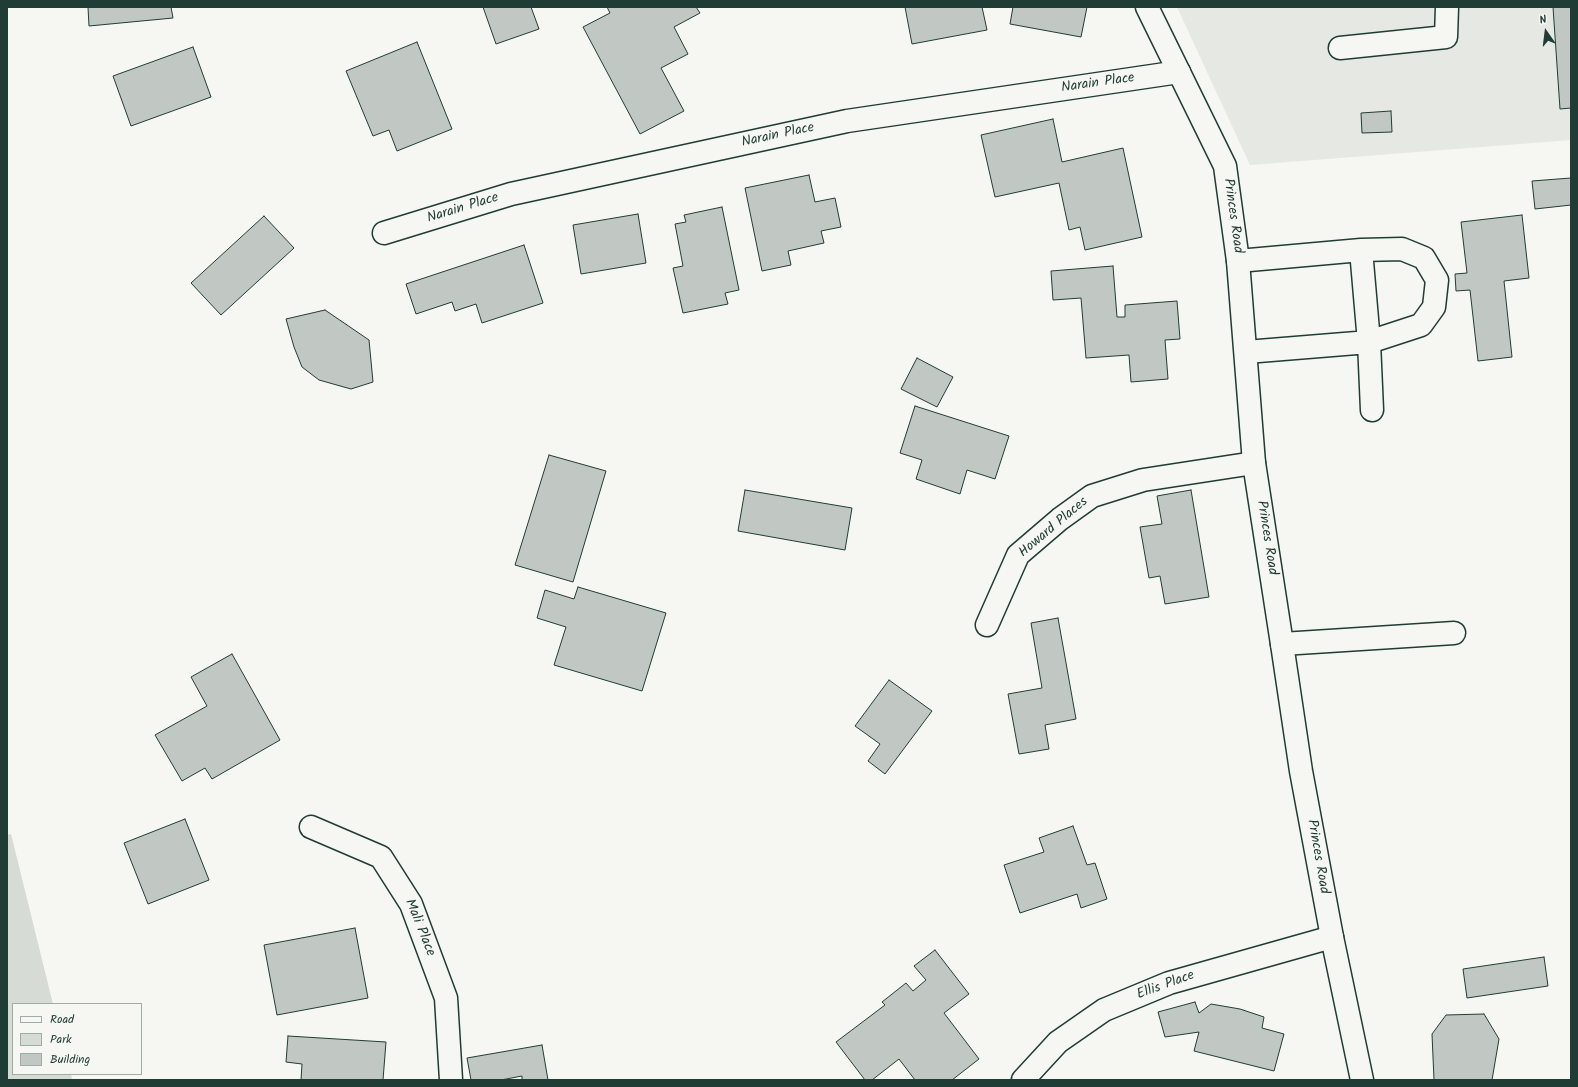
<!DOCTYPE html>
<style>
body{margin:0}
#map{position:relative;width:1578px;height:1087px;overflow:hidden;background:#f6f6f2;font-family:Kalam,sans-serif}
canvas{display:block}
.frame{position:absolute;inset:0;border:8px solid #1f3d34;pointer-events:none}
.legend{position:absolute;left:12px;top:1003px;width:130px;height:72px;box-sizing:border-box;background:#f6f6f2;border:1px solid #a0aca6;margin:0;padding:5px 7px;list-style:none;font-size:12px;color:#1f3d34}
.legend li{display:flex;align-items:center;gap:8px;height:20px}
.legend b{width:20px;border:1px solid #a0aca6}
.north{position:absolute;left:1526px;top:12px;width:40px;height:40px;-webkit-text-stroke:3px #f6f6f2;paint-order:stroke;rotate:346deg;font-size:11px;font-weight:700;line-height:16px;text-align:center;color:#1f3d34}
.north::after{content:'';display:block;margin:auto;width:14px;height:18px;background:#1f3d34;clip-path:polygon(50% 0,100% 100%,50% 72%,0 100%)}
</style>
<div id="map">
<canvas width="1578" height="1087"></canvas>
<div class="frame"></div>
<ul class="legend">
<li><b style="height:5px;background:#f6f6f2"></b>Road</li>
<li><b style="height:11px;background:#d6dbd6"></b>Park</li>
<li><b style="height:11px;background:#c1c8c3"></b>Building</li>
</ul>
<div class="north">N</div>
</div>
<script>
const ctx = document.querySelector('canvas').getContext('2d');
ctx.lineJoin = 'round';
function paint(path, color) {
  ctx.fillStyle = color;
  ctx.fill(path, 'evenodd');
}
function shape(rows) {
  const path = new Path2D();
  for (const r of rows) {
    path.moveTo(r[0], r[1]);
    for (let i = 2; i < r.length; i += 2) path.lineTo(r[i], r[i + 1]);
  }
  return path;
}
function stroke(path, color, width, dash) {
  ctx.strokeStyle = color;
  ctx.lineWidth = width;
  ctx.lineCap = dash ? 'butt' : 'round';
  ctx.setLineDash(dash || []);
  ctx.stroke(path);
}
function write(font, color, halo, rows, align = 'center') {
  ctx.font = font + ' Kalam,sans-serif';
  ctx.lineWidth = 3;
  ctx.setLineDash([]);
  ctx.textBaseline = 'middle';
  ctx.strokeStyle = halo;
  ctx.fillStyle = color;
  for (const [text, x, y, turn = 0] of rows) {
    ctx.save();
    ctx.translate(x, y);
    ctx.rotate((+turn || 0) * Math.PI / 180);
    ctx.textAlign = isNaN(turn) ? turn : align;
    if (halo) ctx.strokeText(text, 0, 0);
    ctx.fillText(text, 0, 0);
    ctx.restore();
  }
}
paint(shape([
 [1177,7,1571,7,1571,140,1250,165]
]), '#e6e8e4');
paint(shape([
 [11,834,53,1004,13,1004,13,1074,71,1074,72,1080,7,1080,7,835]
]), '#d6dbd6');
const building = shape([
 [88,7,171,7,173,18,89,26,88,7],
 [483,7,531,7,539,29,496,44,483,7],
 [607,7,696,7,700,13,674,27,688,54,661,68,684,111,640,134,583,27,610,13,607,7],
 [905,7,982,7,987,30,912,44,905,7],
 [1013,7,1087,7,1081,37,1010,24,1013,7],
 [1553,7,1571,7,1571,108,1560,109,1553,7],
 [417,42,452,129,397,151,389,130,373,136,346,71,417,42],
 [193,47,211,97,131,126,113,76,193,47],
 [1391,111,1392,132,1362,133,1361,113,1391,111],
 [1053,119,1062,162,1123,148,1142,237,1085,250,1080,227,1069,230,1059,183,995,197,981,135,1053,119],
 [809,175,815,202,835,198,841,227,821,231,824,243,788,251,791,265,762,271,745,188,809,175],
 [1571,178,1571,205,1535,209,1532,181,1571,178],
 [722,207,739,290,725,293,728,304,683,313,673,268,683,266,675,224,686,222,684,215,722,207],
 [638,214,646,263,581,274,573,225,638,214],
 [1522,215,1529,278,1504,281,1512,357,1478,361,1470,290,1456,291,1455,274,1467,273,1461,222,1522,215],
 [264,216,294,248,221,315,191,283,264,216],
 [524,245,543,303,482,323,476,304,455,311,452,302,416,314,406,284,524,245],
 [1113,266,1117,317,1125,317,1125,305,1177,301,1180,339,1165,340,1168,379,1131,382,1129,355,1086,358,1081,298,1053,300,1051,271,1113,266],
 [325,310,369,340,373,382,351,389,319,380,302,367,294,347,286,319,325,310],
 [917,358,953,377,937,407,901,389,917,358],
 [915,406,1009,436,995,479,967,470,960,494,916,479,922,460,900,453,915,406],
 [549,455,606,471,573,582,515,565,549,455],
 [745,490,852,508,845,550,738,531,745,490],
 [1191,490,1209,597,1165,604,1160,576,1149,578,1140,527,1162,524,1157,496,1191,490],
 [578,587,666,613,642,691,554,665,566,627,537,618,545,590,574,599,578,587],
 [1058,618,1076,719,1045,725,1049,749,1019,754,1008,694,1042,688,1031,623,1058,618],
 [232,654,280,740,212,779,205,768,182,781,155,735,207,706,191,677,232,654],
 [889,680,932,711,885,774,868,761,880,744,855,726,889,680],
 [185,819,209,880,148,904,124,843,185,819],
 [1073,826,1087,865,1095,863,1107,899,1081,908,1077,894,1020,913,1004,865,1044,852,1039,838,1073,826],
 [355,928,368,998,277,1015,264,945,355,928],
 [935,950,969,994,944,1013,979,1059,952,1080,915,1080,899,1059,872,1080,865,1080,836,1042,885,1005,882,1002,906,983,913,991,926,980,914,966,935,950],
 [1544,957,1548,986,1467,998,1463,969,1544,957],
 [1195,1002,1199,1013,1211,1004,1240,1009,1264,1017,1262,1028,1284,1034,1274,1071,1194,1051,1199,1032,1165,1037,1158,1012,1195,1002],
 [1484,1014,1499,1039,1492,1080,1434,1080,1432,1034,1446,1015,1484,1014],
 [288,1036,386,1042,383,1080,301,1080,302,1064,286,1062,288,1036],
 [542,1045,548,1080,522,1080,522,1076,501,1080,471,1080,467,1058,542,1045]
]);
paint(building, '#c1c8c3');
stroke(building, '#1f3d34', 1);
const minor = shape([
 [1340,48,1446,37,1447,7],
 [384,233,511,194,847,121,1179,72],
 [1361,250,1369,342,1372,410],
 [1238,261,1361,250,1402,249,1424,258,1437,280,1434,307,1421,325,1369,342,1246,352],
 [987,625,1018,555,1060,519,1092,496,1143,480,1254,463],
 [1282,644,1454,633],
 [311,827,381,857,411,904,446,998,451,1080],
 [1023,1080,1058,1042,1104,1010,1169,983,1332,937]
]);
const major = shape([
 [1147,7,1225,166,1238,261,1254,463,1282,644,1301,771,1332,937,1362,1080]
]);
stroke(minor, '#1f3d34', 25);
stroke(major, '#1f3d34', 25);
stroke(minor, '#f6f6f2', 22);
stroke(major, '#f6f6f2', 22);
write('14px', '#1f3d34', '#f6f6f2', [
 ["Narain Place",1098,84,-8],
 ["Narain Place",778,136,-12],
 ["Narain Place",463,209,-17],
 ["Princes Road",1232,216,82],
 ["Howard Places",1054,528,-40],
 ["Princes Road",1266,538,81],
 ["Princes Road",1317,857,80],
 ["Mali Place",419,928,68],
 ["Ellis Place",1166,986,-20]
]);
</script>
